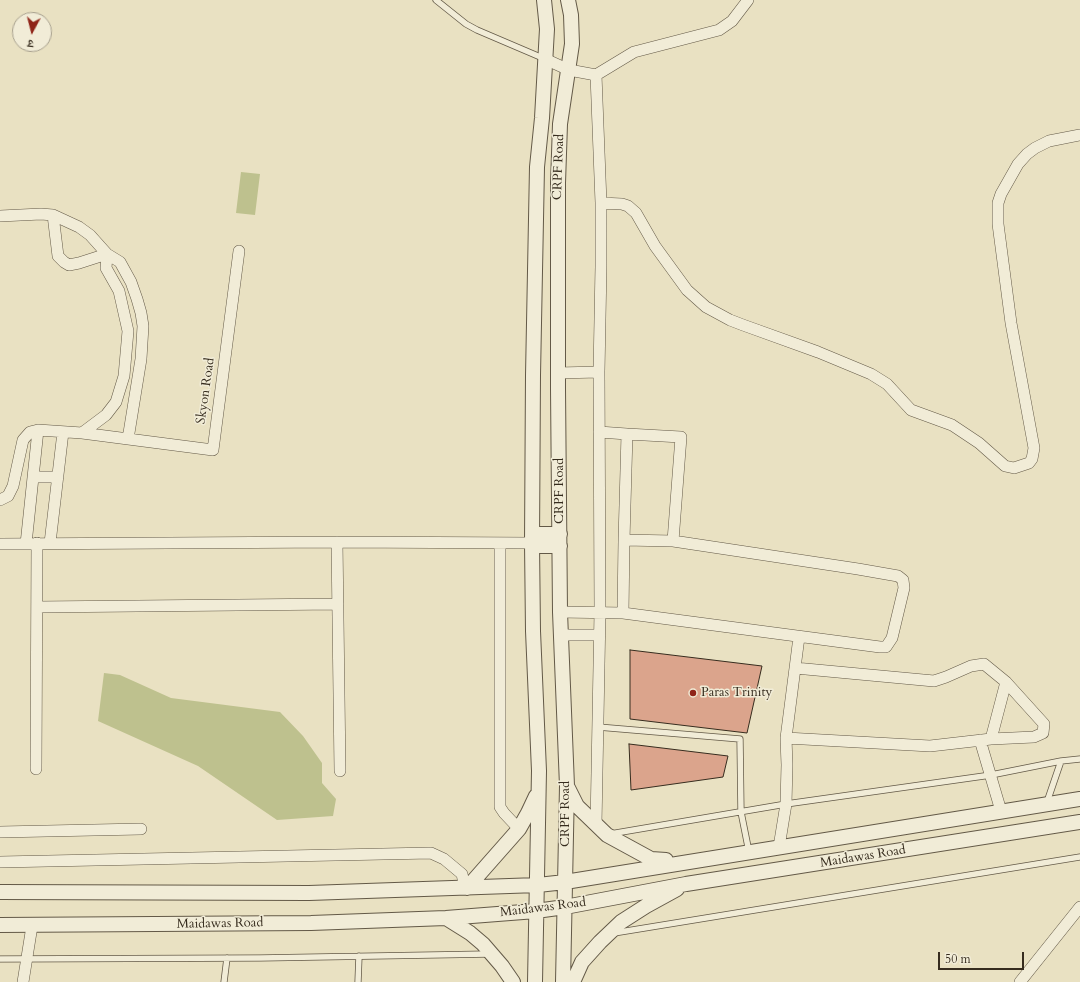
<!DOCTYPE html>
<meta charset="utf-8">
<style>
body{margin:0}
#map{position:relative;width:1080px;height:982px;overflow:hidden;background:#e9e1c2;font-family:Cardo,"Noto Serif Devanagari",serif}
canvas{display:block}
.north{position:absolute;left:12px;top:12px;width:40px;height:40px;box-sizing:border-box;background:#f1ecd7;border:1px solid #a69f8d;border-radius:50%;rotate:187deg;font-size:11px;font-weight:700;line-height:16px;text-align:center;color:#362c1e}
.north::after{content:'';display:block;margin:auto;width:14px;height:18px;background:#8f2418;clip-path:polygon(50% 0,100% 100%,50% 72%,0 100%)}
.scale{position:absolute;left:938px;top:952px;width:86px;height:18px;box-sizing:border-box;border:2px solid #362c1e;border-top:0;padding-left:5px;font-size:12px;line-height:14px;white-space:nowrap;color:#362c1e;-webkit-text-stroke:3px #f1ecd7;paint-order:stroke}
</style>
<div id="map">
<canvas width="1080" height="982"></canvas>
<div class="north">उ</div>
<div class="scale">50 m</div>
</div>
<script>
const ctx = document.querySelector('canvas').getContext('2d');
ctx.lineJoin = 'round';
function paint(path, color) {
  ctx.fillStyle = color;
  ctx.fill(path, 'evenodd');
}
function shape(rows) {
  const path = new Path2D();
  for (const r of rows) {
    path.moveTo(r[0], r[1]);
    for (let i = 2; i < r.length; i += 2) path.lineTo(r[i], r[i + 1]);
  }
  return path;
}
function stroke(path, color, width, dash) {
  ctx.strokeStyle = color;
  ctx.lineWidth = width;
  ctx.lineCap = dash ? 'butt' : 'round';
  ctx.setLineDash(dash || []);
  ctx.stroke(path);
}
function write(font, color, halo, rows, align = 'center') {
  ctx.font = font + ' Cardo,serif';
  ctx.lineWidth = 3;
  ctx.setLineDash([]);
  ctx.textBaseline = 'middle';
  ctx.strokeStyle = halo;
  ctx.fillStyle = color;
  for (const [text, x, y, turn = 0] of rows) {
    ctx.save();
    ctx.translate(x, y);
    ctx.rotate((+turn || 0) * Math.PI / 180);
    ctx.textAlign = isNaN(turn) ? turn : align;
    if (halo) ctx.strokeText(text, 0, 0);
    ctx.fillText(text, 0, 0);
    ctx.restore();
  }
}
paint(shape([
 [241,172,260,174,255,215,236,213],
 [104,673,120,675,171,698,280,712,303,736,322,763,322,783,336,799,333,816,277,820,198,766,98,721]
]), '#bec18e');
const building = shape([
 [630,650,762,666,747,733,630,719,630,650],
 [629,744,728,756,723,777,631,790,629,744]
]);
paint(building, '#dba48c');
stroke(building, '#362c1e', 1);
const service = shape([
 [436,0,466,24,477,30,545,59],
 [598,727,740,739,741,812,749,852],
 [1047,802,1061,761],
 [610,834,786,804,991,775,1061,761,1080,759],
 [614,933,1080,857],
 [0,959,260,958,489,954],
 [224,982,227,958],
 [358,982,359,956]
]);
const minor = shape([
 [545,59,569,70,596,75,634,52,719,30,732,21,748,0],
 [596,75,601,203],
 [53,215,58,256,64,262,69,265,79,263,107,254],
 [0,216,41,214,53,215,79,227,90,235,107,254,120,262,131,282,137,299,141,313,143,326,141,359,128,439],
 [558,373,599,372,601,266,601,203,622,204,628,206,636,213,655,246,687,290,706,307,730,320,743,325,818,352,871,374,887,384,911,410,952,425,979,443,1005,466,1014,468,1029,463,1032,459,1034,448,1011,323,998,224,998,203,1001,194,1018,164,1027,154,1035,148,1049,141,1080,135],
 [599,432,627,434],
 [82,433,106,415,116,402,124,376,128,331,119,291,106,268,107,254],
 [33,477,58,477],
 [0,500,8,496,13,486,23,440,30,432,38,430],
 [624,540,627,434,681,437,673,541],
 [337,542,340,771],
 [50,543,63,432],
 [500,543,500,807,504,813,519,829],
 [0,544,337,542,532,543],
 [26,544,38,430,82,433,213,450,239,251],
 [37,607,338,604],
 [560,612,623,613,880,647,886,647,892,638,904,588,903,580,898,576,858,569,673,541,624,540,623,613],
 [561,635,599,635],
 [795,668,934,681,946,677,971,666,984,664,1006,682,1044,724,1043,733,1034,737,991,739],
 [786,738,930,746,991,739,1006,682],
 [980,740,1001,811],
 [36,769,37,543],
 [596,825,600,612,599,372],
 [0,832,141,829],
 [779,847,786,804,787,765,786,738,799,637],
 [0,862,431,853,444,859,462,874,465,888],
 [23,982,32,926],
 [1020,982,1080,907]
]);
const tertiary = shape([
 [532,534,560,534],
 [532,546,560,546],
 [568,788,577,806,607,835,651,859,666,860],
 [467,888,519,829,528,813,536,796],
 [0,892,309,893,538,885,565,882,1080,799],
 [446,918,470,933,483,944,502,966,513,982],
 [0,925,311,923,446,918,536,911,565,907,686,884,1080,822],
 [535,982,539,771,533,631,532,543,533,375,537,167,542,118,547,29,544,0],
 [563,982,567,786,560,612,558,389,558,183,560,124,572,44,571,15,568,0],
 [573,982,582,962,600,942,621,922,646,906,677,889]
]);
stroke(service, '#635947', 7);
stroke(minor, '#635947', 12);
stroke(tertiary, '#635947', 16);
stroke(service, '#f1ecd7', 5.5);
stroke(minor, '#f1ecd7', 11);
stroke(tertiary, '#f1ecd7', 14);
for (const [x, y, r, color] of [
 [693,693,4,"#8f2418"]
]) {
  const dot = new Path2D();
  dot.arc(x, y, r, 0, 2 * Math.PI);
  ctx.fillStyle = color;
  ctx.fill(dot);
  stroke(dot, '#f1ecd7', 1.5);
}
write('13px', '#362c1e', '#f1ecd7', [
 ["CRPF Road",559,167,-88],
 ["Skyon Road",206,391,-82],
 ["CRPF Road",560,491,-90],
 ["CRPF Road",566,814,-90],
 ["Maidawas Road",863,857,-9],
 ["Maidawas Road",543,908,-7],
 ["Maidawas Road",220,924,-1]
]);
write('13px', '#362c1e', '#f1ecd7', [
 ["Paras Trinity",701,693]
], 'left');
</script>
